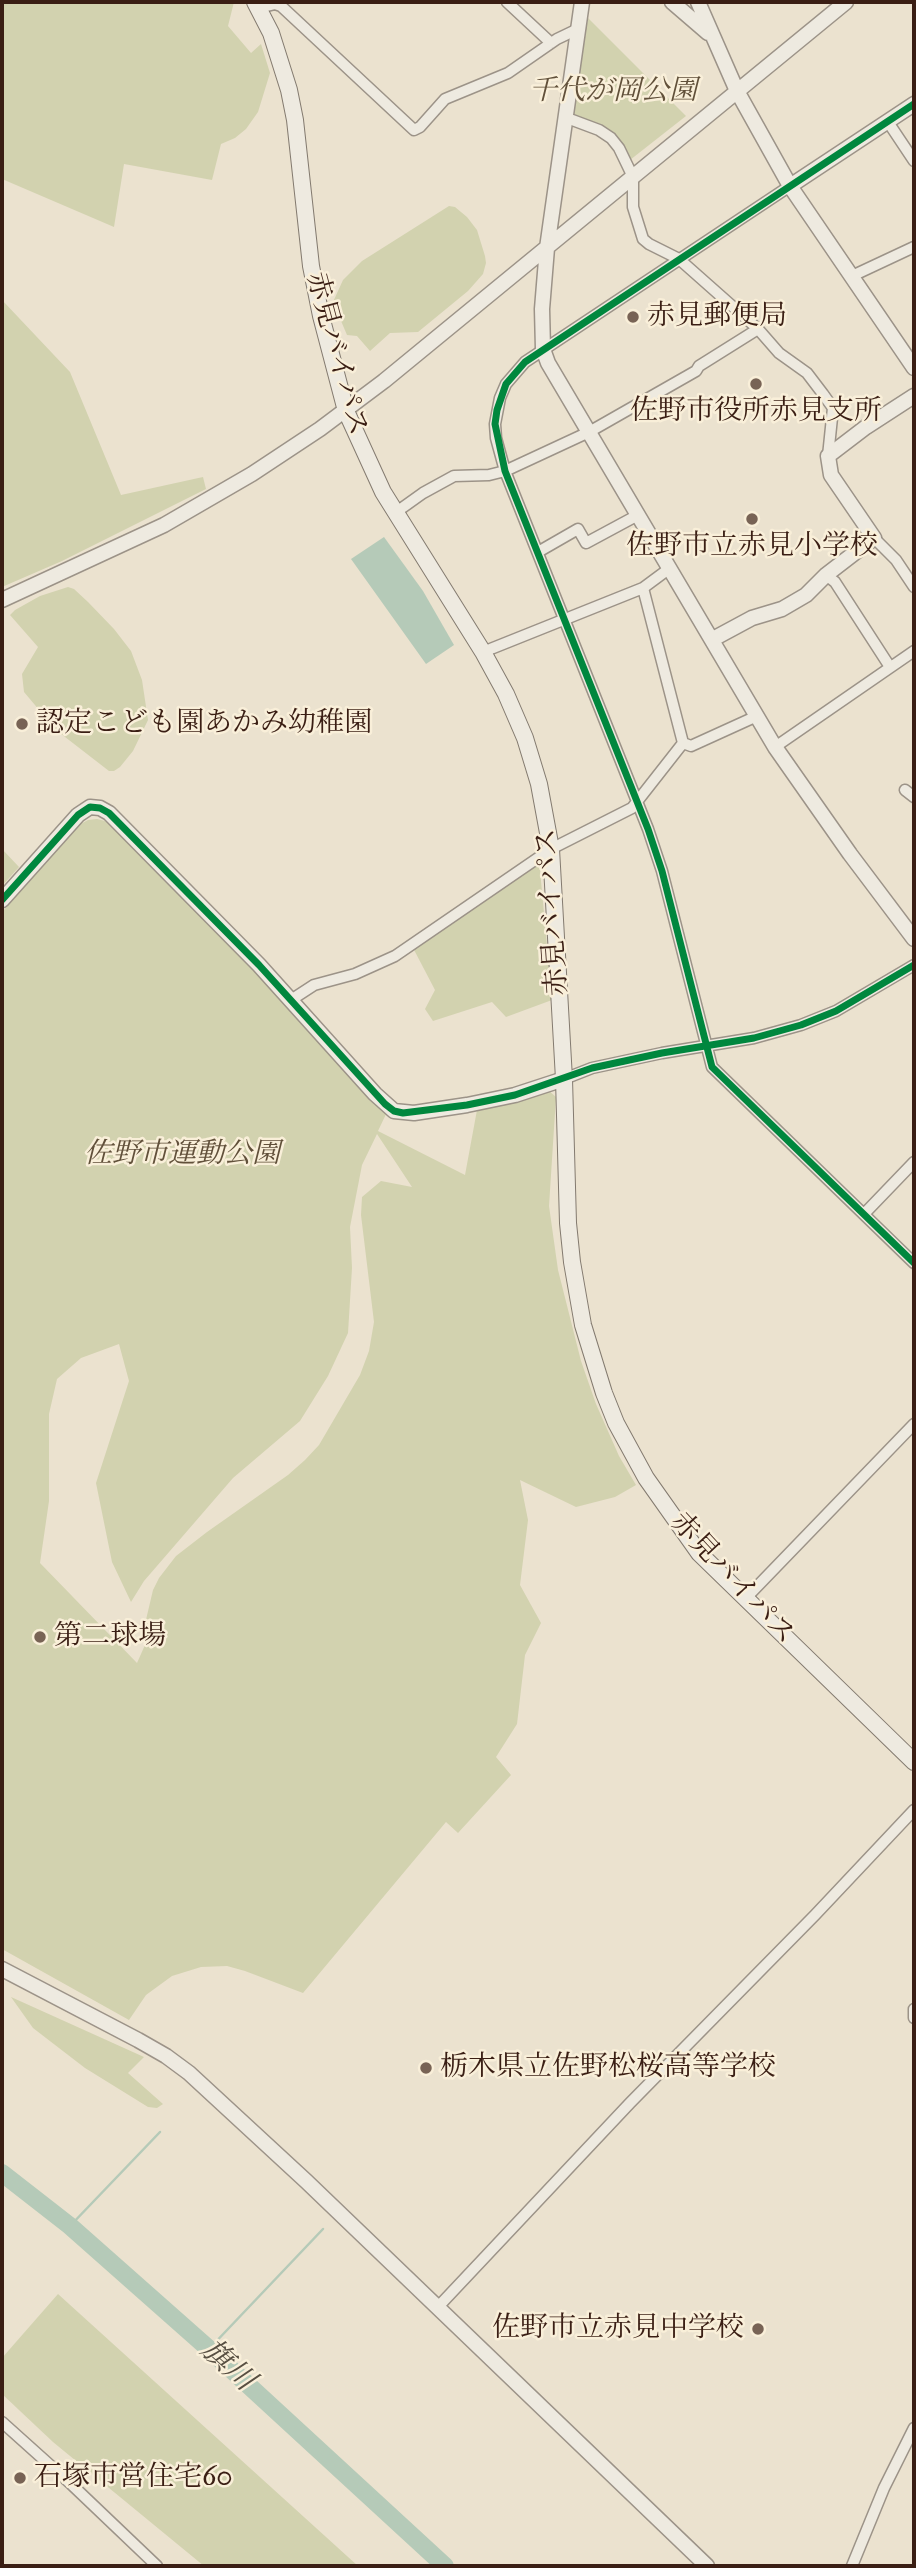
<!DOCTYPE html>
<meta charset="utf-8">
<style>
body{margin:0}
#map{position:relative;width:916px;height:2568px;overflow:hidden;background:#ebe2cf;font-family:"IM FELL Great Primer",serif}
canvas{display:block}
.frame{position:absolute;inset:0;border:4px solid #3a1e14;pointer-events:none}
</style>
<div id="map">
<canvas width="916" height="2568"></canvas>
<div class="frame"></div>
</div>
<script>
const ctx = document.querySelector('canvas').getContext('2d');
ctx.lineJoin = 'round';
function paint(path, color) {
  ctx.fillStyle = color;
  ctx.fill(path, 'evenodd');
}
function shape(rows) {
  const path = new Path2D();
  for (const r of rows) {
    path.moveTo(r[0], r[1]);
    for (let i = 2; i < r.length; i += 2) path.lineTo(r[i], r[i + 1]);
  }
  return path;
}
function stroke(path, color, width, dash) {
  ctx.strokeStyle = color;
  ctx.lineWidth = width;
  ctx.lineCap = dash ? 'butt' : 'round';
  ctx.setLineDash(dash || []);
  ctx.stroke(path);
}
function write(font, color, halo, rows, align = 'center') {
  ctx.font = font + ' "IM FELL Great Primer","Noto Serif JP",serif';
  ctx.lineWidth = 5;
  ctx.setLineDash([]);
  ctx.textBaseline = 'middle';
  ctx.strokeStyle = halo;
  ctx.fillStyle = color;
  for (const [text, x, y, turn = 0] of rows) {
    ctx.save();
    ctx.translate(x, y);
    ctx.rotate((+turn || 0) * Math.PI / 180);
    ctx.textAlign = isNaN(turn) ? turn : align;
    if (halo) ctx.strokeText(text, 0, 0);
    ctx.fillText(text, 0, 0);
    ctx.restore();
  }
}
paint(shape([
 [2,2,234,2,228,26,251,53,261,44,270,73,258,112,246,129,235,138,221,144,212,180,124,164,114,227,2,179],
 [588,18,686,116,630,160,603,127,573,114],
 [449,206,455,207,467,217,477,230,485,256,486,263,483,274,468,291,418,332,390,333,370,351,357,336,347,335,333,302,343,280,362,261],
 [2,300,70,372,121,495,203,477,206,489,62,561,2,587],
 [68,587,74,589,88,602,114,629,131,651,142,680,148,720,133,751,120,767,114,771,109,771,56,730,24,692,22,674,38,647,10,615,15,610,40,596],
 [97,819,105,821,116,829,252,967,387,1112,378,1131,465,1175,477,1110,548,1090,556,1097,549,1206,558,1270,581,1361,596,1404,619,1456,636,1485,615,1497,576,1507,520,1480,528,1520,520,1585,541,1623,525,1655,517,1724,496,1757,511,1775,458,1833,446,1822,303,1993,245,1971,227,1966,201,1967,172,1976,146,1995,129,2020,2,1949,2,912,77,826,88,820],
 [377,1134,412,1187,381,1181,362,1197,361,1215,374,1322,369,1351,360,1375,319,1445,305,1460,288,1475,207,1532,176,1556,159,1578,153,1590,145,1624,145,1645,137,1663,40,1563,49,1501,49,1414,57,1379,81,1358,119,1344,129,1381,96,1483,112,1562,131,1602,144,1581,233,1478,300,1421,328,1376,348,1333,352,1268,350,1227,362,1165],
 [2,849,19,867,2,886],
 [539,859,552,1000,506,1017,492,1002,433,1021,425,1009,435,990,412,946],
 [11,1997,144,2057,128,2073,163,2104,157,2108,148,2107,85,2068,33,2028],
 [58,2294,358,2566,204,2566,53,2442,2,2394,2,2358]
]), '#d2d2af');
paint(shape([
 [384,537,423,591,454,645,426,664,351,559]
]), '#b5cab8');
stroke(shape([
 [70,2226,160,2132],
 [209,2349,323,2229]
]), '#b5cab8', 2.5);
stroke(shape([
 [2,2173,70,2226,209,2349,445,2566]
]), '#b5cab8', 18);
const minor = shape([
 [507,2,551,43],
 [259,8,275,4,281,6,414,130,420,127,445,99,508,73,557,39,580,28],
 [567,118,599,130,611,138,619,148,633,177,633,207,643,239,649,244,679,259,758,329,779,353,807,373,823,394,833,408,828,456],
 [888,122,914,161],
 [790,186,525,362,506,384,500,398,495,424,496,438,505,471,648,829,662,871,712,1067,914,1263],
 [852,276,914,247],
 [395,513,423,493,454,476,489,475,505,471,589,432,696,371,699,366,758,329],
 [874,538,896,560,914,587],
 [538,552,578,529,586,543,638,515],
 [826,575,835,582,890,667],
 [483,652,643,588,670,568],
 [683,743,691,746,757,716],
 [775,747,914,651],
 [905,790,914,797],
 [291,1000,314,985,355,974,395,956,551,849,632,808,683,743,643,588],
 [564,1079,592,1068,662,1053,754,1038,801,1025,836,1011,914,965],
 [864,1214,914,1162],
 [745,1599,914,1424],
 [914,2009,914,2018],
 [437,2308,630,2103,815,1915,914,1810],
 [2,2422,71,2484,157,2566],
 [852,2566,884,2488,914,2428]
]);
const tertiary = shape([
 [582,2,547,248,542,309,543,349,548,363,775,747,850,854,914,939],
 [672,2,708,33],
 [698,2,737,91,790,186,914,368],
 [790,186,914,104],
 [2,600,164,525,252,474,320,429,384,381,846,2],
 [713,639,752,618,782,609,806,595,826,575,874,538,831,475,828,456,866,427,914,396],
 [2,900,78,815,90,807,100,808,109,813,259,965,375,1094,394,1111,414,1113,467,1105,515,1095,564,1079],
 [2,1969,138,2040,166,2056,189,2073,306,2181,707,2566]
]);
const secondary = shape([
 [255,2,271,33,289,90,295,120,311,266,321,316,346,411,383,492,483,652,506,694,525,738,539,784,551,849,564,1079,568,1223,572,1262,583,1325,604,1393,616,1423,646,1478,699,1553,914,1762]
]);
stroke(minor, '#9c9388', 13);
stroke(tertiary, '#9c9388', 17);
stroke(secondary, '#837a6f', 18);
stroke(minor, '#eeeae0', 10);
stroke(tertiary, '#eeeae0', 14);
stroke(secondary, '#eeeae0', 16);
stroke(shape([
 [914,104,525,362,506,384,497,410,495,424,505,471,648,829,662,871,712,1067,914,1263],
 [2,900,78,815,90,807,100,808,109,813,259,965,385,1104,394,1111,403,1113,467,1105,515,1095,592,1068,662,1053,754,1038,801,1025,836,1011,914,965]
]), '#00873e', 7);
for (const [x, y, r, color] of [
 [633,317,7,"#786355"],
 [756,384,7,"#786355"],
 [752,519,7,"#786355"],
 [22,724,7,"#786355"],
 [40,1637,7,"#786355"],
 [426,2068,7,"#786355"],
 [758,2329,7,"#786355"],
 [20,2478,7,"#786355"]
]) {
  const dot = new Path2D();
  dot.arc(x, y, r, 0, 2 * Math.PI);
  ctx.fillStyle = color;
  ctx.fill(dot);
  stroke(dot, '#f9efd9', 2.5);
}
write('italic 28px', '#61503a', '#f9efd9', [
 ["千代が岡公園",613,92],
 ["佐野市運動公園",182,1155]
]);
write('28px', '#3a1e14', '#f9efd9', [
 ["赤見郵便局",647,317],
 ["佐野市役所赤見支所",756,412,"center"],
 ["佐野市立赤見小学校",752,547,"center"],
 ["認定こども園あかみ幼稚園",36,724],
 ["第二球場",54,1637],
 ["栃木県立佐野松桜高等学校",440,2068],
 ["佐野市立赤見中学校",744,2329,"right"],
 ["石塚市営住宅60",34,2478]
], 'left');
write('28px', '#3a1e14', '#f9efd9', [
 ["赤見バイパス",336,354,75],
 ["赤見バイパス",553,912,-94],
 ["赤見バイパス",732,1579,47]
]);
write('italic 30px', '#584f42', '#f9efd9', [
 ["旗川",227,2366,42]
]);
</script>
